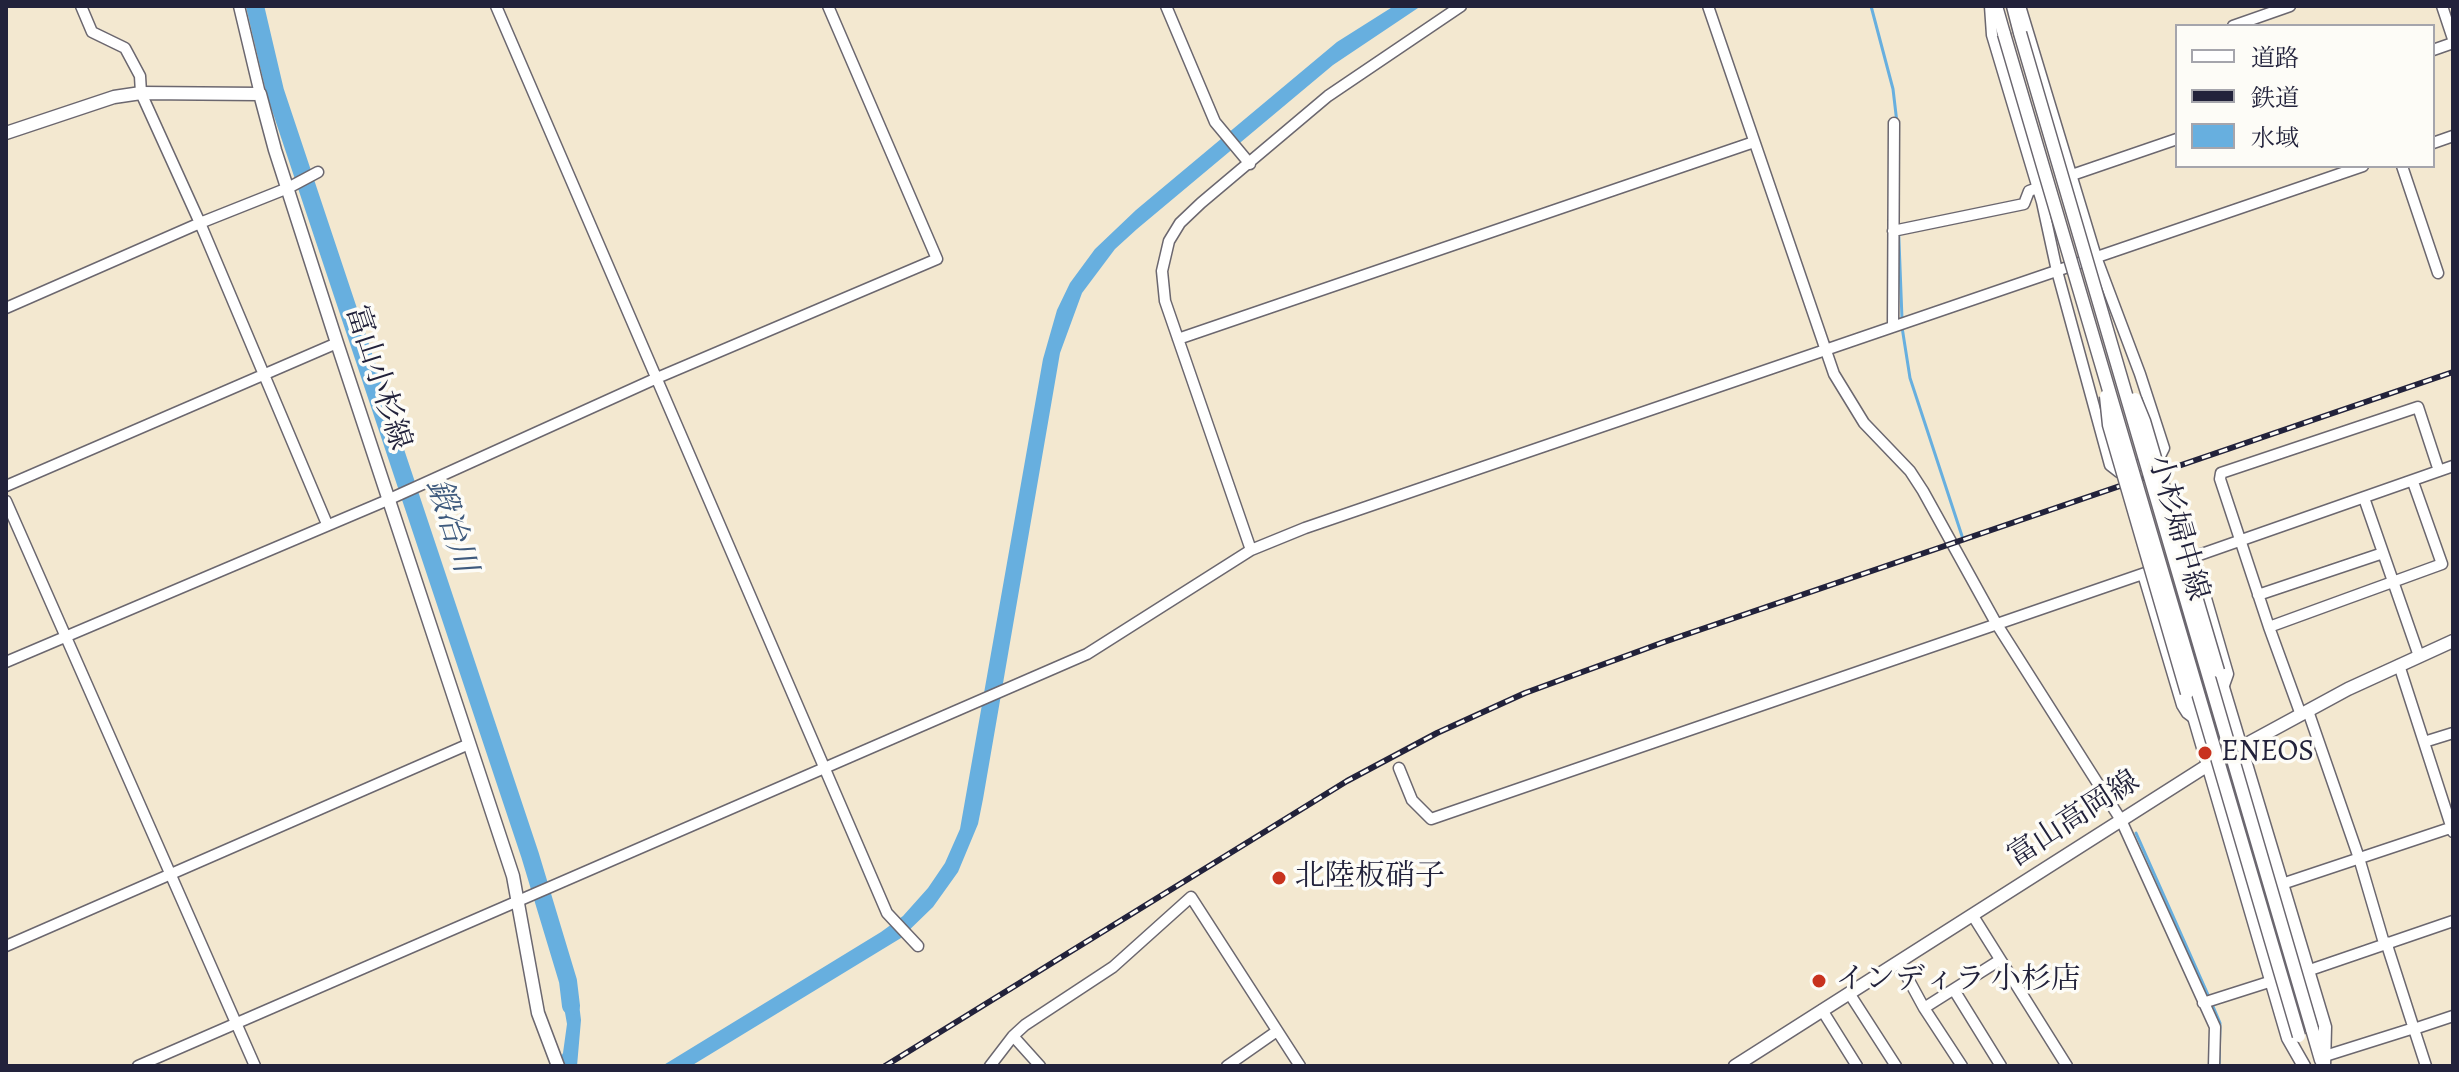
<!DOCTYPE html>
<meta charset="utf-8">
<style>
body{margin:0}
#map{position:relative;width:2459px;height:1072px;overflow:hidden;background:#f3e8d0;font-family:Alegreya,"Noto Serif JP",serif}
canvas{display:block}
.frame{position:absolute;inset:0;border:8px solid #22223b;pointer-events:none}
.legend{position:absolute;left:2175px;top:24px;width:260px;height:144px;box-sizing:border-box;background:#fdfcf7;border:2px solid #a5a5ac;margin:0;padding:10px 14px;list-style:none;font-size:24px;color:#22223b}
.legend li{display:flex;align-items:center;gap:16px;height:40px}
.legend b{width:40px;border:2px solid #a5a5ac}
</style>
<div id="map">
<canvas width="2459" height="1072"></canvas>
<div class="frame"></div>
<ul class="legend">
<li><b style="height:10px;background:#fff"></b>道路</li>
<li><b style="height:10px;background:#22223b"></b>鉄道</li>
<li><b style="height:22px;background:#67afdf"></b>水域</li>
</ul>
</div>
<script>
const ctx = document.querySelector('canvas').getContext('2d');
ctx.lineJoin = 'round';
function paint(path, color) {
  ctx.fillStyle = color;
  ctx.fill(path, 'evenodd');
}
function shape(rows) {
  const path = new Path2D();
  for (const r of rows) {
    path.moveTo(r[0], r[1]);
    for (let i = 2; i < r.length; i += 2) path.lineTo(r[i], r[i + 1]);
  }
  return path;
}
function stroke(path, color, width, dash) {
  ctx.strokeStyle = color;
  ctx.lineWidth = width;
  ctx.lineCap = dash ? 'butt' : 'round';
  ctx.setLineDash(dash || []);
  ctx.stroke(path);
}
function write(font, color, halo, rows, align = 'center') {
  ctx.font = font + ' Alegreya,"Noto Serif JP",serif';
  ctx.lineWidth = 7;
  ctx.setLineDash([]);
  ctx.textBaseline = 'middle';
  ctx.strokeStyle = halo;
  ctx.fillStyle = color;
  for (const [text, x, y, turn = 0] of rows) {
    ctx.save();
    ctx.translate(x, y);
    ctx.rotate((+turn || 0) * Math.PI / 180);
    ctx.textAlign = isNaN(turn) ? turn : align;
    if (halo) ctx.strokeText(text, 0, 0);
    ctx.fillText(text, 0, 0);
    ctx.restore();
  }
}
paint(shape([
 [1394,6,1421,6,1333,65,1137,229,1115,249,1082,293,1060,353,983,799,978,824,958,872,933,907,901,938,691,1066,662,1066,881,932,903,916,928,888,945,863,960,829,1043,359,1057,310,1070,283,1095,249,1136,210,1337,42],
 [576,980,581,1020,577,1066,556,1066,563,1053,567,1024,560,984]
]), '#67afdf');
stroke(shape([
 [1871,6,1893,89,1897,123],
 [1898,215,1902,319],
 [1902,327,1910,378,1962,536],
 [2136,833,2209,997],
 [2212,1004,2220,1023,2219,1066]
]), '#67afdf', 3);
stroke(shape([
 [255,6,275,91,530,855,568,981,571,1006]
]), '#67afdf', 18);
const minor = shape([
 [81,6,92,32,125,48,140,76,141,93,200,223,327,524],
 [239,6,260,94],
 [496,6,887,913,918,946],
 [1166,6,1215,122,1250,164],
 [1708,6,1834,374,1864,423,1910,471,1923,491,1996,623,2121,820,2215,1027,2214,1066],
 [1990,6,1992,35,2042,202,2057,271,2110,465,2119,472,2159,458,2164,448,2140,374,2096,257,2020,6],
 [2442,6,2453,39],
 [2233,26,2290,6],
 [2433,50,2453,43],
 [2433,143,2453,136],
 [2402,166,2438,273],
 [2072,175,2177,139],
 [1893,231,2024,204,2029,191,2037,188],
 [6,308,200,223,288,188,318,172],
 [1893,327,1894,123],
 [1178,339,1754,142],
 [6,486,337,343],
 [2364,498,2419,656],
 [6,501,255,1066],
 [1251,550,1165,301,1162,271,1169,241,1180,223,1201,203,1328,96,1461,6],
 [2194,557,2228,674,2223,688],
 [2179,562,2453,466],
 [2143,574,2182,705,2187,713,2195,719],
 [2258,595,2383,553],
 [2269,627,2442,564,2413,482],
 [6,662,383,502,657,378,937,259,828,6],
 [2399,665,2453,832],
 [2308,711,2359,858,2384,943],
 [2301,715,2269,627,2220,479,2221,473,2418,407,2439,471],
 [2424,742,2453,733],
 [1399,768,1412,800,1431,819,2157,569],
 [2282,884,2453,827],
 [1973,916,2067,1066],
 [2386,942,2414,1029,2453,1016],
 [6,946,469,744],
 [1899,962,1924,1008,1962,1066],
 [2307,971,2453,921],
 [1954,990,2001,1066],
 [1849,993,1896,1066],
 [2203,1003,2272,981],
 [1924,1008,2000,960],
 [1822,1010,1857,1066],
 [2414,1029,2426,1066],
 [1013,1036,1040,1066],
 [2325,1056,2414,1028],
 [138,1066,1087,654,1251,550,1305,528,2363,166],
 [990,1066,1013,1036,1025,1025,1113,967,1191,897,1300,1066],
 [1227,1066,1277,1031]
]);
const major = shape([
 [1996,6,2004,34],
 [2013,6,2020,33],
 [6,133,114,97,141,93,260,94,275,150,337,343,513,876,538,1013,558,1066],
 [2218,671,2325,1027,2324,1066],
 [2187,693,2288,1038,2304,1066],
 [2312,1029,2321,1060],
 [1735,1066,2208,765,2348,689,2453,641]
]);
stroke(minor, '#6b676f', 13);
stroke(major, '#6b676f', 15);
stroke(minor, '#fff', 10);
stroke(major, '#fff', 12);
const rail = shape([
 [885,1066,1347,781,1437,733,1525,693,1664,642,2453,372]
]);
stroke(rail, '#22223b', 6);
stroke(rail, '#fdfcf7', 3, [9]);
const majorBridge = shape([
 [2020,33,2312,1029],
 [2004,34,2299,1036],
 [2106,396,2109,425,2187,693],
 [2135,399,2144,421,2218,671]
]);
stroke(majorBridge, '#6b676f', 15, []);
stroke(majorBridge, '#fff', 12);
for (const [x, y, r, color] of [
 [2205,753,8,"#c8321e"],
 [1279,878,8,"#c8321e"],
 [1819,981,8,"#c8321e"]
]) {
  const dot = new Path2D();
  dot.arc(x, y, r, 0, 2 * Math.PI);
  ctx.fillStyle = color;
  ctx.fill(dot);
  stroke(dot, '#fdfcf7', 3);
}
write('30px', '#22223b', '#fdfcf7', [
 ["富山小杉線",377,378,72],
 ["小杉婦中線",2177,528,74],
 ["富山高岡線",2074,820,-33]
]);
write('30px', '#22223b', '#fdfcf7', [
 ["ENEOS",2221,753],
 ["北陸板硝子",1295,878],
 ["インディラ 小杉店",1835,981]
], 'left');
write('italic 32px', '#3e5a7d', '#fdfcf7', [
 ["鍛冶川",450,526,72]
]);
</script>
